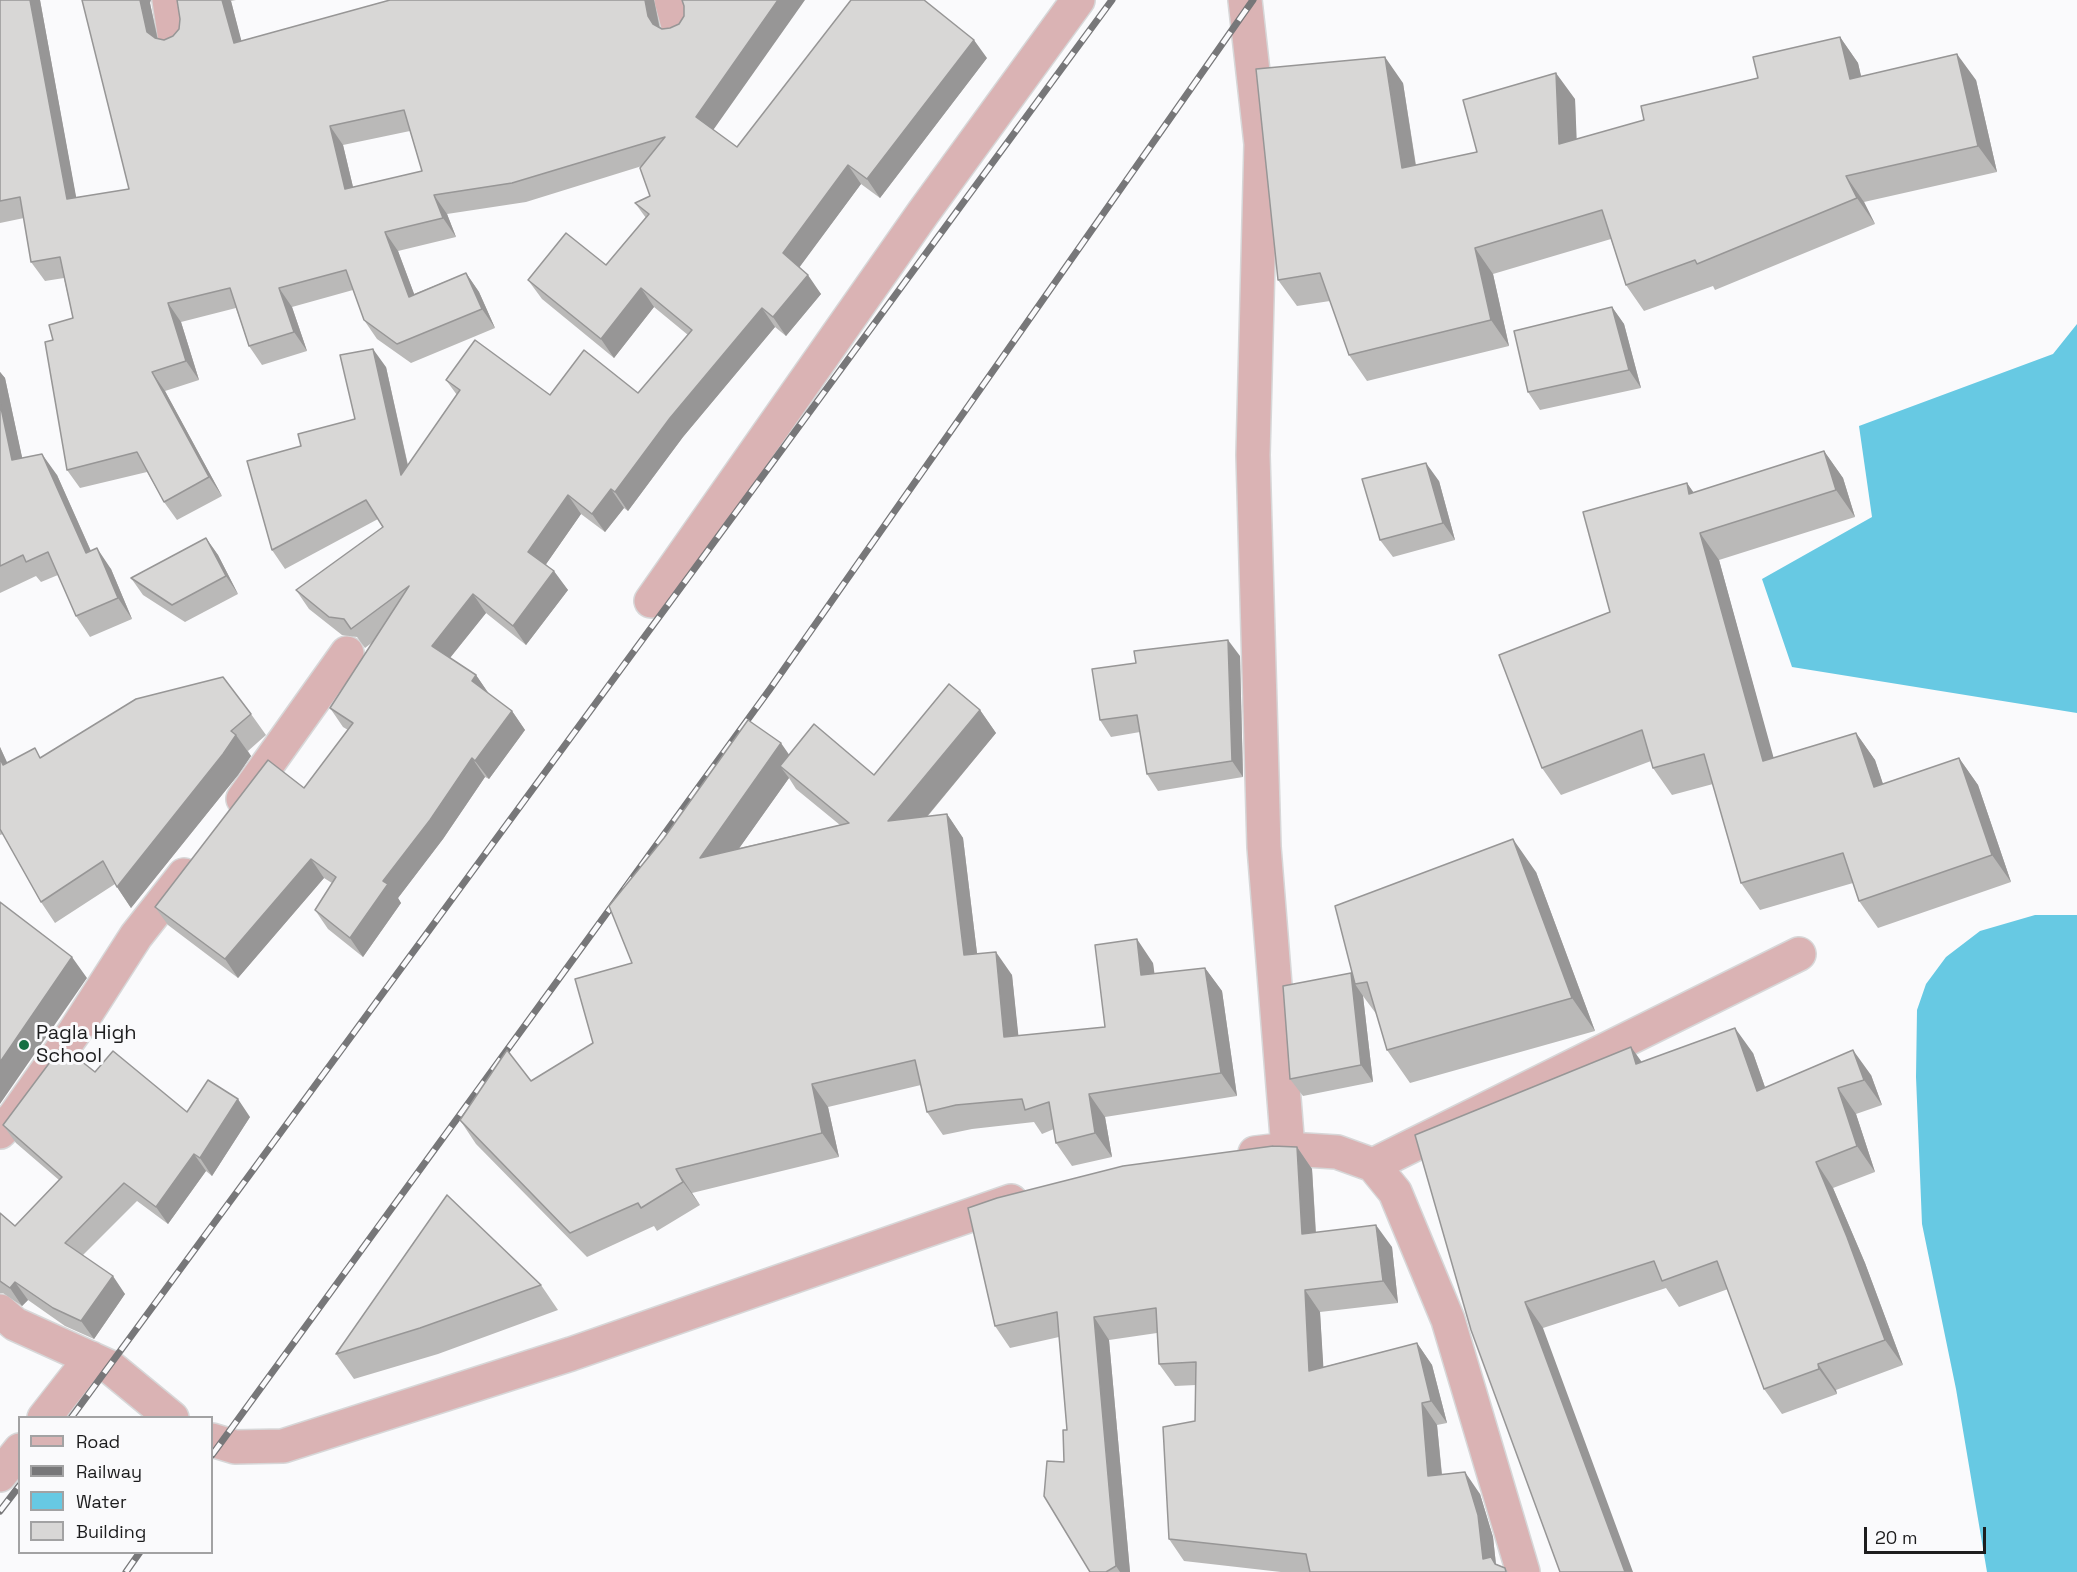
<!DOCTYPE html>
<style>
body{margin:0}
#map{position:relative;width:2077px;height:1572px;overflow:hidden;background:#fafafc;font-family:"Space Grotesk",sans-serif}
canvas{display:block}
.legend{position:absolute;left:18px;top:1416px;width:195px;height:138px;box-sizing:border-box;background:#fafafc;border:2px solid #a2a2a3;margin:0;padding:8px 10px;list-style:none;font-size:18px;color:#1d1d1e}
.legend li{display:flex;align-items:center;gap:12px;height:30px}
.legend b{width:30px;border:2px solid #a2a2a3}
.scale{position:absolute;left:1864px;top:1527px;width:122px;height:27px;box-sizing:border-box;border:3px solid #1d1d1e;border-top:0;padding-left:8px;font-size:18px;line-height:21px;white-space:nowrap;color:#1d1d1e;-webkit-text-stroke:4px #fafafc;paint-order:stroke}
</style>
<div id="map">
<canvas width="2077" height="1572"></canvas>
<ul class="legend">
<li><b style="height:8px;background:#dab3b4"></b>Road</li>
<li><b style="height:8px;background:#777779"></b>Railway</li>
<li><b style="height:16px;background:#67c9e3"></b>Water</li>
<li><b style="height:16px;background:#d8d7d6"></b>Building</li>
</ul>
<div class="scale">20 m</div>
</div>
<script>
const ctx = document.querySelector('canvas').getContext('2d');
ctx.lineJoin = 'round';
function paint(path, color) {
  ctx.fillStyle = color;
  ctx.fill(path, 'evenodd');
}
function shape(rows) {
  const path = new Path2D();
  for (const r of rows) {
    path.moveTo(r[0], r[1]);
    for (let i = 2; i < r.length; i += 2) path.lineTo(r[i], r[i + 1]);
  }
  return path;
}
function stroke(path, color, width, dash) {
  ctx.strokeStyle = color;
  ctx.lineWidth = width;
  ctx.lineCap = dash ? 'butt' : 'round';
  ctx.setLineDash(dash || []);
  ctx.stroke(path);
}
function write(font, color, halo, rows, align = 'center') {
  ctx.font = font + ' "Space Grotesk",sans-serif';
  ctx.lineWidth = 6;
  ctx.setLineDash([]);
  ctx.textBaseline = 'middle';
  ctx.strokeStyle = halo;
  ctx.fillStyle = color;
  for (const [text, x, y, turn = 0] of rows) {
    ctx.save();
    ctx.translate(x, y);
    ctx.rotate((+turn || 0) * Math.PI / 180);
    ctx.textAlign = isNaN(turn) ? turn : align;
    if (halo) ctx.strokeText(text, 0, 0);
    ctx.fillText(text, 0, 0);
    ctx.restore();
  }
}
paint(shape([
 [2077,324,2077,713,1792,667,1762,579,1872,517,1859,426,2053,354],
 [2035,915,2077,915,2077,1572,1987,1572,1956,1389,1922,1224,1916,1077,1917,1010,1926,984,1946,957,1980,931]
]), '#67c9e3');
const minor = shape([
 [169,0,175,40],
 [671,0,679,29],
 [1245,0,1261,144,1253,455,1264,847,1288,1149],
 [651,601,923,213,1078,0],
 [243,799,347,653],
 [0,1132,14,1117,75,1031,136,936,184,875],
 [1255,1153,1288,1149,1337,1152,1373,1165,1395,1192,1448,1320,1523,1572],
 [1373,1165,1799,954],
 [0,1311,15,1324,110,1367,172,1418],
 [44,1418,91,1358],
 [212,1440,235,1447,283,1446,571,1354,1011,1201],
 [0,1475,20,1450]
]);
stroke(minor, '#d7d7d8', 36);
stroke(minor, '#dab3b4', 33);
const rail = shape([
 [71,1418,1112,0],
 [212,1455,770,689,1253,0],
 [0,1511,20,1485],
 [126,1572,140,1552]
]);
stroke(rail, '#777779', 7);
stroke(rail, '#fafafc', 4.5, [14]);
paint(shape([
 [0,0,40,0,76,198,129,189,150,3,158,39,164,40,173,36,179,29,180,19,177,0,236,0,231,1,241,41,390,0,654,0,660,27,713,130,737,147,987,58,880,198,861,184,799,267,821,294,786,336,775,327,683,437,628,511,624,508,605,532,581,514,546,564,568,590,526,645,486,613,450,658,476,675,489,694,512,711,525,730,489,779,485,777,443,839,398,898,401,903,363,957,328,929,315,910,332,883,324,878,238,978,168,925,155,907,304,788,348,730,343,727,330,708,374,641,365,648,357,637,342,635,309,609,296,590,383,527,378,519,285,569,272,550,301,446,355,419,386,367,408,465,457,395,446,380,550,395,638,393,688,335,654,307,614,358,542,299,528,280,606,265,646,218,635,203,650,196,642,166,526,202,447,214,456,237,398,251,414,294,466,273,479,292,495,328,411,363,377,339,364,320,353,290,292,307,307,351,262,365,249,346,236,308,181,322,199,380,165,391,222,496,177,520,164,502,147,472,80,488,67,470,53,340,73,318,64,278,45,281,31,262,24,218,0,223],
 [410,131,422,171,353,187,343,145],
 [1840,37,1858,63,1861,77,1976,80,1997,172,1864,202,1875,224,1715,290,1713,286,1644,311,1626,285,1611,239,1493,274,1509,346,1367,381,1349,355,1330,301,1297,306,1278,280,1403,83,1416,165,1477,152,1575,99,1576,140,1644,120,1758,78],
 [1612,307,1624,324,1641,388,1540,410,1528,392],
 [0,372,5,378,22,458,57,475,91,551,111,569,132,619,90,637,76,616,58,575,41,582,36,576,0,593],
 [1824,451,1843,478,1855,517,1719,560,1773,758,1856,733,1875,760,1883,784,1959,758,1978,785,2011,882,1878,928,1859,901,1853,883,1760,910,1741,883,1713,784,1672,795,1653,768,1651,761,1561,795,1542,768,1610,612,1687,483,1693,493],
 [1439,481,1455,540,1393,557,1380,540],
 [206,538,218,555,238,594,185,622,143,595,131,578],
 [1240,656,1243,777,1158,791,1147,774,1140,732,1111,737,1100,720],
 [980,710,996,733,927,817,947,814,963,838,977,953,1012,975,1018,1036,1105,1027,1153,963,1154,974,1205,968,1222,991,1237,1096,1105,1117,1112,1157,1072,1166,1056,1143,1054,1129,1042,1134,1034,1122,972,1129,943,1135,927,1112,921,1085,828,1107,839,1157,692,1193,700,1205,657,1231,654,1226,587,1257,476,1144,460,1120,531,1081,593,1043,632,963,789,754,874,775],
 [789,778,796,789,840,825,739,848],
 [251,714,266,735,248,751,251,756,238,775,131,908,115,884,55,923,41,902,3,834,0,835,0,747,7,762,41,757],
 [1536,872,1595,1031,1410,1083,1387,1050,1377,1015,1363,996,1373,1082,1303,1096,1290,1079,1353,976],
 [1753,1053,1765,1087,1871,1075,1882,1105,1856,1114,1875,1172,1833,1188,1865,1263,1903,1365,1836,1390,1837,1394,1782,1414,1764,1389,1728,1289,1679,1307,1666,1288,1543,1328,1471,1330,1641,1062],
 [95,1072,187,1112,250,1117,212,1176,206,1171,168,1224,137,1201,83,1255,125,1294,94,1339,65,1326,28,1300,22,1306,3,1293,0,1293,0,1213,15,1226,59,1180,16,1143,3,1125],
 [1297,1147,1312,1169,1316,1232,1392,1247,1398,1303,1320,1312,1323,1367,1417,1343,1432,1365,1447,1423,1437,1425,1442,1474,1480,1494,1493,1537,1496,1564,1505,1568,1508,1572,1281,1572,1184,1561,1169,1539,1195,1421,1196,1385,1175,1386,1159,1364,1157,1333,1109,1340,1130,1572,1090,1572,1064,1462,1067,1430,1059,1337,1010,1348,995,1326],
 [541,1285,558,1310,438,1354,354,1379,336,1354]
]), '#bab9b8');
paint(shape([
 [30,0,40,0,80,218,67,199],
 [140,0,151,0,150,3,160,51,147,32],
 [222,0,230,0,231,1,247,62,234,43],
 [645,0,654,0,661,35,666,43,648,16],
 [778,0,805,0,709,136,696,117],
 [1840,37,1858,63,1868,105,1850,79],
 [974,40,987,58,880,198,867,179],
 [1957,54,1976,80,1997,172,1978,146],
 [1385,57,1403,83,1420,194,1402,168],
 [1556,73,1575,99,1578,170,1559,144],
 [330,126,343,145,358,208,345,189],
 [848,165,861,184,796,272,783,253],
 [1846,176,1864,202,1875,224,1857,198],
 [434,195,447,214,456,237,443,218],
 [385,232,398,251,422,315,409,297],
 [1475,248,1493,274,1509,346,1491,320],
 [466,273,479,292,495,328,482,309],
 [808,275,821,294,786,336,773,317],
 [279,288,292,307,307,351,294,332],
 [641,288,654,307,614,358,601,339],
 [168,303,181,322,199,380,186,361],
 [1612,307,1624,324,1641,388,1629,370],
 [762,308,775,327,683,437,628,511,615,492,670,418],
 [373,349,386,367,414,494,401,475],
 [0,372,5,378,27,480,12,460,0,403],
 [152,372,165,391,222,496,209,477],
 [1824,451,1843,478,1855,517,1836,490],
 [42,454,57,475,101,574,86,553],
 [1426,463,1439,481,1455,540,1443,523],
 [1687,483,1706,510,1689,494],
 [611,489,624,508,605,532,592,514],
 [568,495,581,514,542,570,528,552],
 [1700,533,1719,560,1782,788,1763,761],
 [206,538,218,555,238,594,226,576],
 [97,548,111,569,132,619,118,598],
 [554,571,568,590,526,645,513,626],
 [473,594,486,613,445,664,432,646],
 [1228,640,1240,656,1243,777,1232,761],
 [476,675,489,694,485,700,472,681],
 [980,710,996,733,904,844,888,821],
 [512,711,525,730,489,779,475,761],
 [1856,733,1875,760,1893,814,1874,787],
 [236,735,251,756,238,775,131,908,117,887],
 [781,743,797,766,780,766,789,778,716,881,700,858],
 [0,747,17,785,3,765,0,758],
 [472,758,485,777,443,839,398,898,401,903,363,957,350,938,383,881],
 [1959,758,1978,785,2011,882,1992,855],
 [947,814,963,838,980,978,964,955],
 [1513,839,1536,872,1595,1031,1572,998],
 [311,859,324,878,238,978,225,959],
 [1137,939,1153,963,1158,998,1141,975],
 [996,952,1012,975,1021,1060,1004,1037],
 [72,957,87,978,0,1104,0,1062],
 [1205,968,1222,991,1237,1096,1221,1073],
 [1351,973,1358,983,1355,984,1363,996,1373,1082,1361,1065],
 [1735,1028,1753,1053,1775,1116,1757,1091],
 [1631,1047,1649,1072,1636,1064],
 [1853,1050,1871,1075,1882,1105,1864,1080],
 [812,1084,828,1107,839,1157,822,1133],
 [1838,1088,1856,1114,1875,1172,1857,1146],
 [1089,1094,1105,1117,1112,1157,1095,1133],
 [238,1099,250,1117,212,1176,200,1158],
 [1297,1147,1312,1169,1317,1256,1302,1234],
 [194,1154,206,1171,168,1224,156,1207],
 [1816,1162,1833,1188,1865,1263,1903,1365,1885,1340],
 [676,1169,700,1205,683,1182],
 [1376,1225,1392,1247,1398,1303,1383,1281],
 [113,1276,125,1294,94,1339,81,1321],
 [15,1282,28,1300,22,1306,10,1288],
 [1305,1290,1320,1312,1325,1393,1309,1371],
 [1525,1302,1543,1328,1633,1572,1625,1572],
 [1094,1317,1109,1340,1130,1572,1120,1572,1116,1566],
 [1417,1343,1432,1365,1447,1423,1431,1401],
 [1818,1364,1836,1390,1837,1394,1819,1369],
 [1422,1403,1437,1425,1444,1498,1428,1476],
 [1465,1472,1480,1494,1493,1537,1496,1565,1483,1559]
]), '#979696');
const building = shape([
 [0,0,30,0,67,199,129,189,82,0,140,0,147,32,155,38,164,40,173,36,179,29,180,19,177,0,222,0,234,43,390,0,645,0,648,16,653,24,662,29,670,28,679,24,684,16,684,6,682,0,778,0,696,117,737,147,851,0,924,0,974,40,867,179,848,165,783,253,808,275,773,317,762,308,670,418,615,492,611,489,592,514,568,495,528,552,554,571,513,626,473,594,432,646,476,675,472,681,512,711,475,761,472,758,430,820,383,881,388,884,350,938,315,910,336,877,311,859,225,959,155,907,268,760,304,788,353,723,330,708,409,586,351,629,344,619,329,617,296,590,383,527,366,500,272,550,247,461,301,446,298,434,355,419,340,355,373,349,401,475,460,390,446,380,475,340,550,395,584,350,638,393,692,330,641,288,601,339,528,280,566,233,606,265,649,214,635,203,650,196,640,168,665,137,512,183,434,195,443,218,385,232,409,297,466,273,482,309,397,344,364,320,346,270,279,288,294,332,249,346,230,288,168,303,186,361,152,372,209,477,164,502,137,452,67,470,45,342,53,340,49,325,73,318,60,257,31,262,20,197,0,201,0,0],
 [404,110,422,171,345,189,330,126,404,110],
 [1840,37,1850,79,1957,54,1978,146,1846,176,1857,198,1697,264,1695,260,1626,285,1602,210,1475,248,1491,320,1349,355,1320,273,1278,280,1256,69,1385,57,1402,168,1477,152,1463,100,1556,73,1559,144,1644,120,1641,106,1758,78,1753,57,1840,37],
 [1612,307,1629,370,1528,392,1514,331,1612,307],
 [0,403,12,460,42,454,86,553,97,548,118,598,76,616,48,552,26,562,23,555,0,566,0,403],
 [1824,451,1836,490,1700,533,1763,761,1856,733,1874,787,1959,758,1992,855,1859,901,1843,853,1741,883,1704,754,1653,768,1642,730,1542,768,1499,655,1610,612,1583,512,1687,483,1689,494,1824,451],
 [1426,463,1443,523,1380,540,1362,479,1426,463],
 [206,538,226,576,172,605,131,578,206,538],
 [1228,640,1232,761,1147,774,1137,715,1100,720,1092,669,1136,663,1134,651,1228,640],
 [223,677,251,714,231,731,236,735,223,754,117,887,103,861,41,902,0,829,0,758,3,765,35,748,40,758,136,699,223,677],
 [949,684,980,710,888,821,947,814,964,955,996,952,1004,1037,1105,1027,1095,945,1137,939,1141,975,1205,968,1221,1073,1089,1094,1095,1133,1056,1143,1049,1102,1025,1110,1022,1099,956,1105,927,1112,915,1060,812,1084,822,1133,676,1169,683,1182,641,1208,638,1203,570,1233,460,1120,507,1050,531,1081,593,1043,575,979,632,963,609,906,664,838,748,720,781,743,700,858,849,823,780,766,814,724,874,775,949,684],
 [1513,839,1572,998,1387,1050,1367,982,1355,984,1335,906,1513,839],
 [0,902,72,957,0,1062,0,902],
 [1351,973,1361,1065,1290,1079,1283,986,1351,973],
 [1735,1028,1757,1091,1853,1050,1864,1080,1838,1088,1857,1146,1816,1162,1847,1237,1885,1340,1818,1364,1819,1369,1764,1389,1717,1261,1662,1281,1654,1261,1525,1302,1625,1572,1560,1572,1471,1330,1415,1135,1631,1047,1636,1064,1735,1028],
 [62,1046,95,1072,113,1051,187,1112,208,1080,238,1099,200,1158,194,1154,156,1207,124,1183,65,1243,113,1276,81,1321,53,1308,15,1282,10,1288,0,1281,0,1213,15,1226,62,1177,3,1125,62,1046],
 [1273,1146,1297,1147,1302,1234,1376,1225,1383,1281,1305,1290,1309,1371,1417,1343,1431,1401,1422,1403,1428,1476,1465,1472,1478,1515,1483,1559,1491,1557,1495,1564,1505,1568,1506,1572,1310,1572,1306,1554,1169,1539,1163,1427,1195,1421,1196,1362,1159,1364,1156,1308,1094,1317,1116,1566,1106,1572,1090,1572,1044,1496,1047,1461,1064,1462,1063,1430,1067,1430,1057,1312,995,1326,968,1208,997,1198,1123,1166,1273,1146],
 [447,1195,541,1285,420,1328,336,1354,447,1195]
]);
paint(building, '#d8d7d6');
stroke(building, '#979696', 1.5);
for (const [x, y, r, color] of [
 [24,1045,6,"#166f43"]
]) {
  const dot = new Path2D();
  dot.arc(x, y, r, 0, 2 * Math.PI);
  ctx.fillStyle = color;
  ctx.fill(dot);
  stroke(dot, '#fafafc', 2);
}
write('20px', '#1d1d1e', '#fafafc', [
 ["Pagla High",36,1034],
 ["School",36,1057]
], 'left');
</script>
